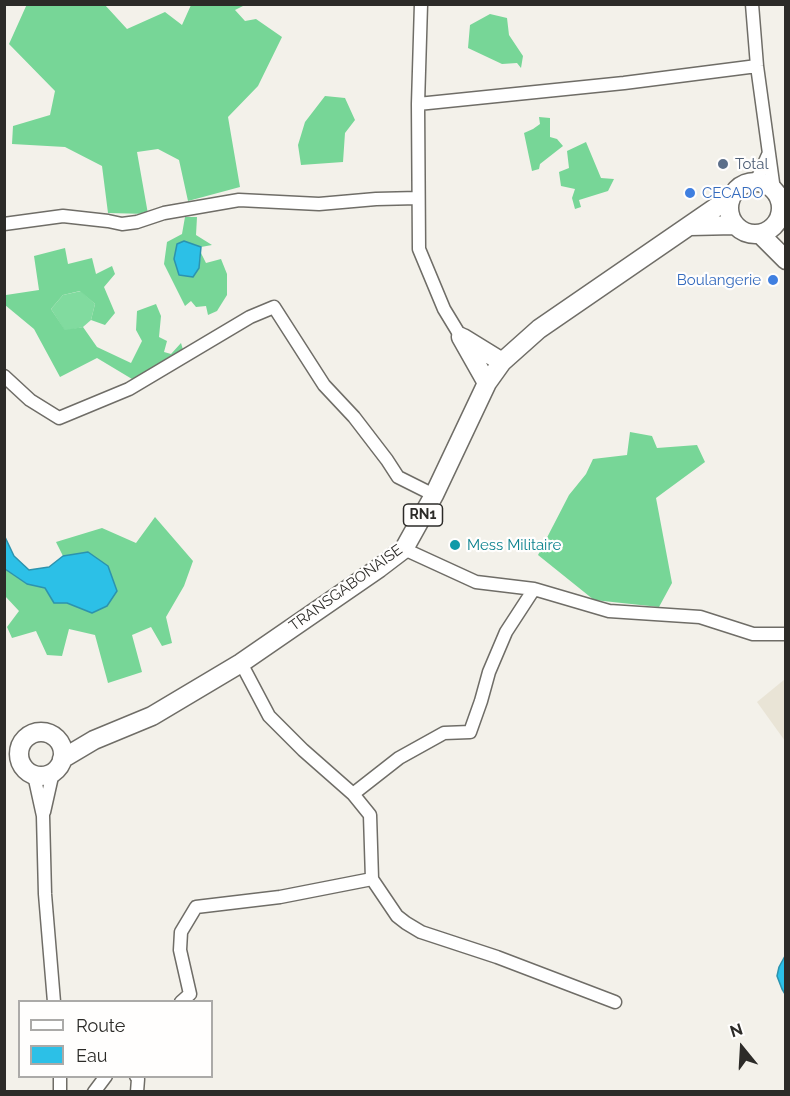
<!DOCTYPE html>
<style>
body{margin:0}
#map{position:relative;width:790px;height:1096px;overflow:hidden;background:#f3f1ea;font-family:Raleway,sans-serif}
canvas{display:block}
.frame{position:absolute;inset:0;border:6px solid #2c2b28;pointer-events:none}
.legend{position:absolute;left:18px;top:1000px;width:195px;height:78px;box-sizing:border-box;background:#fffefd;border:2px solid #abaaa8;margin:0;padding:8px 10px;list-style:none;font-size:18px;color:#2c2b28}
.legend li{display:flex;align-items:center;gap:12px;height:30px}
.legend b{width:30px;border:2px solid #abaaa8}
.north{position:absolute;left:712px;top:1018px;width:60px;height:60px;-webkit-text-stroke:4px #fffefd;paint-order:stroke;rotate:342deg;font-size:16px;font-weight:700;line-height:24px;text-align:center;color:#2c2b28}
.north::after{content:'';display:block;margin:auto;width:21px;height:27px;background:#2c2b28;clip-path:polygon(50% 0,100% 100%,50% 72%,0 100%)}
</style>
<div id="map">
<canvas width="790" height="1096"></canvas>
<div class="frame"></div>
<ul class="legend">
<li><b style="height:8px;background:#fff"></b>Route</li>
<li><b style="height:16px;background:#2cc0e7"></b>Eau</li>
</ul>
<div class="north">N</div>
</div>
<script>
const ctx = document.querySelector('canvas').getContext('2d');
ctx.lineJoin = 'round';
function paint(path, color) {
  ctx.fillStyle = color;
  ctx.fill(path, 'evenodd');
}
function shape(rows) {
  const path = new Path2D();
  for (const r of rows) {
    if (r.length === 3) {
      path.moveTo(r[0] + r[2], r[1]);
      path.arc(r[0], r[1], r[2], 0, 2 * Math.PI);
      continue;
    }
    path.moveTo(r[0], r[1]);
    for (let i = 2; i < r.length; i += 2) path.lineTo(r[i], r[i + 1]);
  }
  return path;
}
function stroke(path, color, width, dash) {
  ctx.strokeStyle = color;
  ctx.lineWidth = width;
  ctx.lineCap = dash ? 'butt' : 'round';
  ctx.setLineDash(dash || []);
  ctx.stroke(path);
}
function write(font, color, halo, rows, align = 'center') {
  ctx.font = font + ' Raleway,sans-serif';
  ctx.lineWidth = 4.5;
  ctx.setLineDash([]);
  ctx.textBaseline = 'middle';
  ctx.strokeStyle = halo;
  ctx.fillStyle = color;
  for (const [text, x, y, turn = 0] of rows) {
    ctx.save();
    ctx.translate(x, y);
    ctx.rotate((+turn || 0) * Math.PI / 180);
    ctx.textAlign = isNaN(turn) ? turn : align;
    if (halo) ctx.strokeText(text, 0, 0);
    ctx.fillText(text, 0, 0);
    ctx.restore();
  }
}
paint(shape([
 [785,679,785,741,757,702]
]), '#e9e4d6');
paint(shape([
 [81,291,95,304,91,320,83,327,65,331,51,309,63,295]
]), '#81db9f');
paint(shape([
 [27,4,105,5,127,29,165,12,182,25,191,5,245,5,235,10,245,21,256,19,282,37,258,86,228,117,240,187,188,201,179,160,158,149,137,152,148,214,108,213,102,166,65,147,12,144,13,126,50,115,55,91,9,44],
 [490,14,507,18,509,35,523,56,521,68,517,63,502,64,468,48,470,25],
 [325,96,345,98,355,120,345,133,343,162,301,165,298,145,305,122],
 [539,117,550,118,550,137,557,139,563,146,540,164,539,169,532,171,524,133,533,129,540,124],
 [586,142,601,178,614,179,608,191,579,200,581,207,575,209,572,198,575,189,561,186,559,172,569,168,567,151],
 [185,217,197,217,196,235,212,245,201,247,184,241,199,268,201,253,206,263,221,259,227,274,227,295,217,311,208,315,206,306,196,307,191,301,185,306,164,264,167,242,182,234],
 [65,248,68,264,92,258,96,274,112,266,115,274,104,287,115,313,105,325,91,320,95,304,80,291,63,295,51,309,65,330,83,327,97,347,131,363,142,341,136,330,137,311,156,304,161,316,159,337,167,341,164,352,171,354,181,343,184,353,132,379,97,358,60,377,34,329,5,305,5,296,6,295,39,290,34,256],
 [630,432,652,436,657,448,697,445,705,462,656,498,672,583,659,607,594,600,538,555,569,495,586,474,593,459,627,455],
 [155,517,193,561,184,586,166,617,172,643,162,646,151,627,132,635,142,672,108,683,95,635,69,629,62,656,47,655,36,631,12,638,7,627,19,611,5,596,5,569,27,584,45,588,54,603,67,603,92,613,88,552,63,556,56,542,102,528,136,543]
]), '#77d697');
const water = shape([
 [184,241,201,247,199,268,193,277,179,275,174,259,177,244,184,241],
 [5,537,14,556,29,570,49,567,63,556,88,552,108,566,117,591,107,606,92,613,67,603,54,603,45,588,27,584,5,569,5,537],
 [785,956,785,994,782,989,777,976,779,967,785,956]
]);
paint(water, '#2cc0e7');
stroke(water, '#2c93ae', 1.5);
const minor = shape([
 [421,4,418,104,419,249,444,309,461,337],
 [752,4,757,66,774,190],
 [418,104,624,83,757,66],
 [756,182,768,155],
 [4,224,63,216,108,221,122,224,137,222,164,213,239,200,319,204,376,199,418,198],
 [4,376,30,400,59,418,129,389,250,317,274,307,324,385,354,417,387,460,398,477,434,495],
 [404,549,476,582,534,589,609,611,700,617,753,634,786,634],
 [34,775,43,816,45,894,54,1002],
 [353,794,399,758,444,733,470,732,481,701,489,672,506,632,534,589],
 [44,812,53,772],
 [372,879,397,916,406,923,421,932,497,957,615,1002],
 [181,1002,190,994,180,950,181,932,196,907,280,897,372,879,370,815,353,794,303,750,269,716,241,663],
 [60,1076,60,1092],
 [136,1076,138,1079,137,1092],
 [94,1092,106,1076]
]);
const highway = shape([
 [755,208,26],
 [690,226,734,225],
 [760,234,786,260],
 [461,337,487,383],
 [463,338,502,362],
 [41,754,22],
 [62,759,94,740,152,716,241,663,379,568,404,549,434,495,487,383,502,362,539,329,731,197]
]);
stroke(minor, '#6f6d67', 15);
stroke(highway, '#6f6d67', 21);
stroke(minor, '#fff', 12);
stroke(highway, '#fff', 18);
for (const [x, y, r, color] of [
 [723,164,6,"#5c6f8a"],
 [690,193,6,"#3f7fe0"],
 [773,280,6,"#3f7fe0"],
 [455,545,6,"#0f9aa8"]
]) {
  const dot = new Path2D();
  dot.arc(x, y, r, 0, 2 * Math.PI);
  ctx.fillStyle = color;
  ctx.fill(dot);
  stroke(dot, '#fffefd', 2);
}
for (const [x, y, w] of [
 [423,515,39]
]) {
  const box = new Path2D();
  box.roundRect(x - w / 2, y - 11, w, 22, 4.5);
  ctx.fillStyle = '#fffefd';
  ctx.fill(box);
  stroke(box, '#2c2b28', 1.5);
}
write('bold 14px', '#2c2b28', null, [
 ["RN1",423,515]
]);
write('15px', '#4e5e75', '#fffefd', [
 ["Total",735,164]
], 'left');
write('15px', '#366cbe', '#fffefd', [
 ["CECADO",702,193],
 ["Boulangerie",761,280,"right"]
], 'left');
write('15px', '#0d838f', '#fffefd', [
 ["Mess Militaire",467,545]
], 'left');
write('15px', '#2c2b28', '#fffefd', [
 ["TRANSGABONAISE",346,588,-36]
]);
</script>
